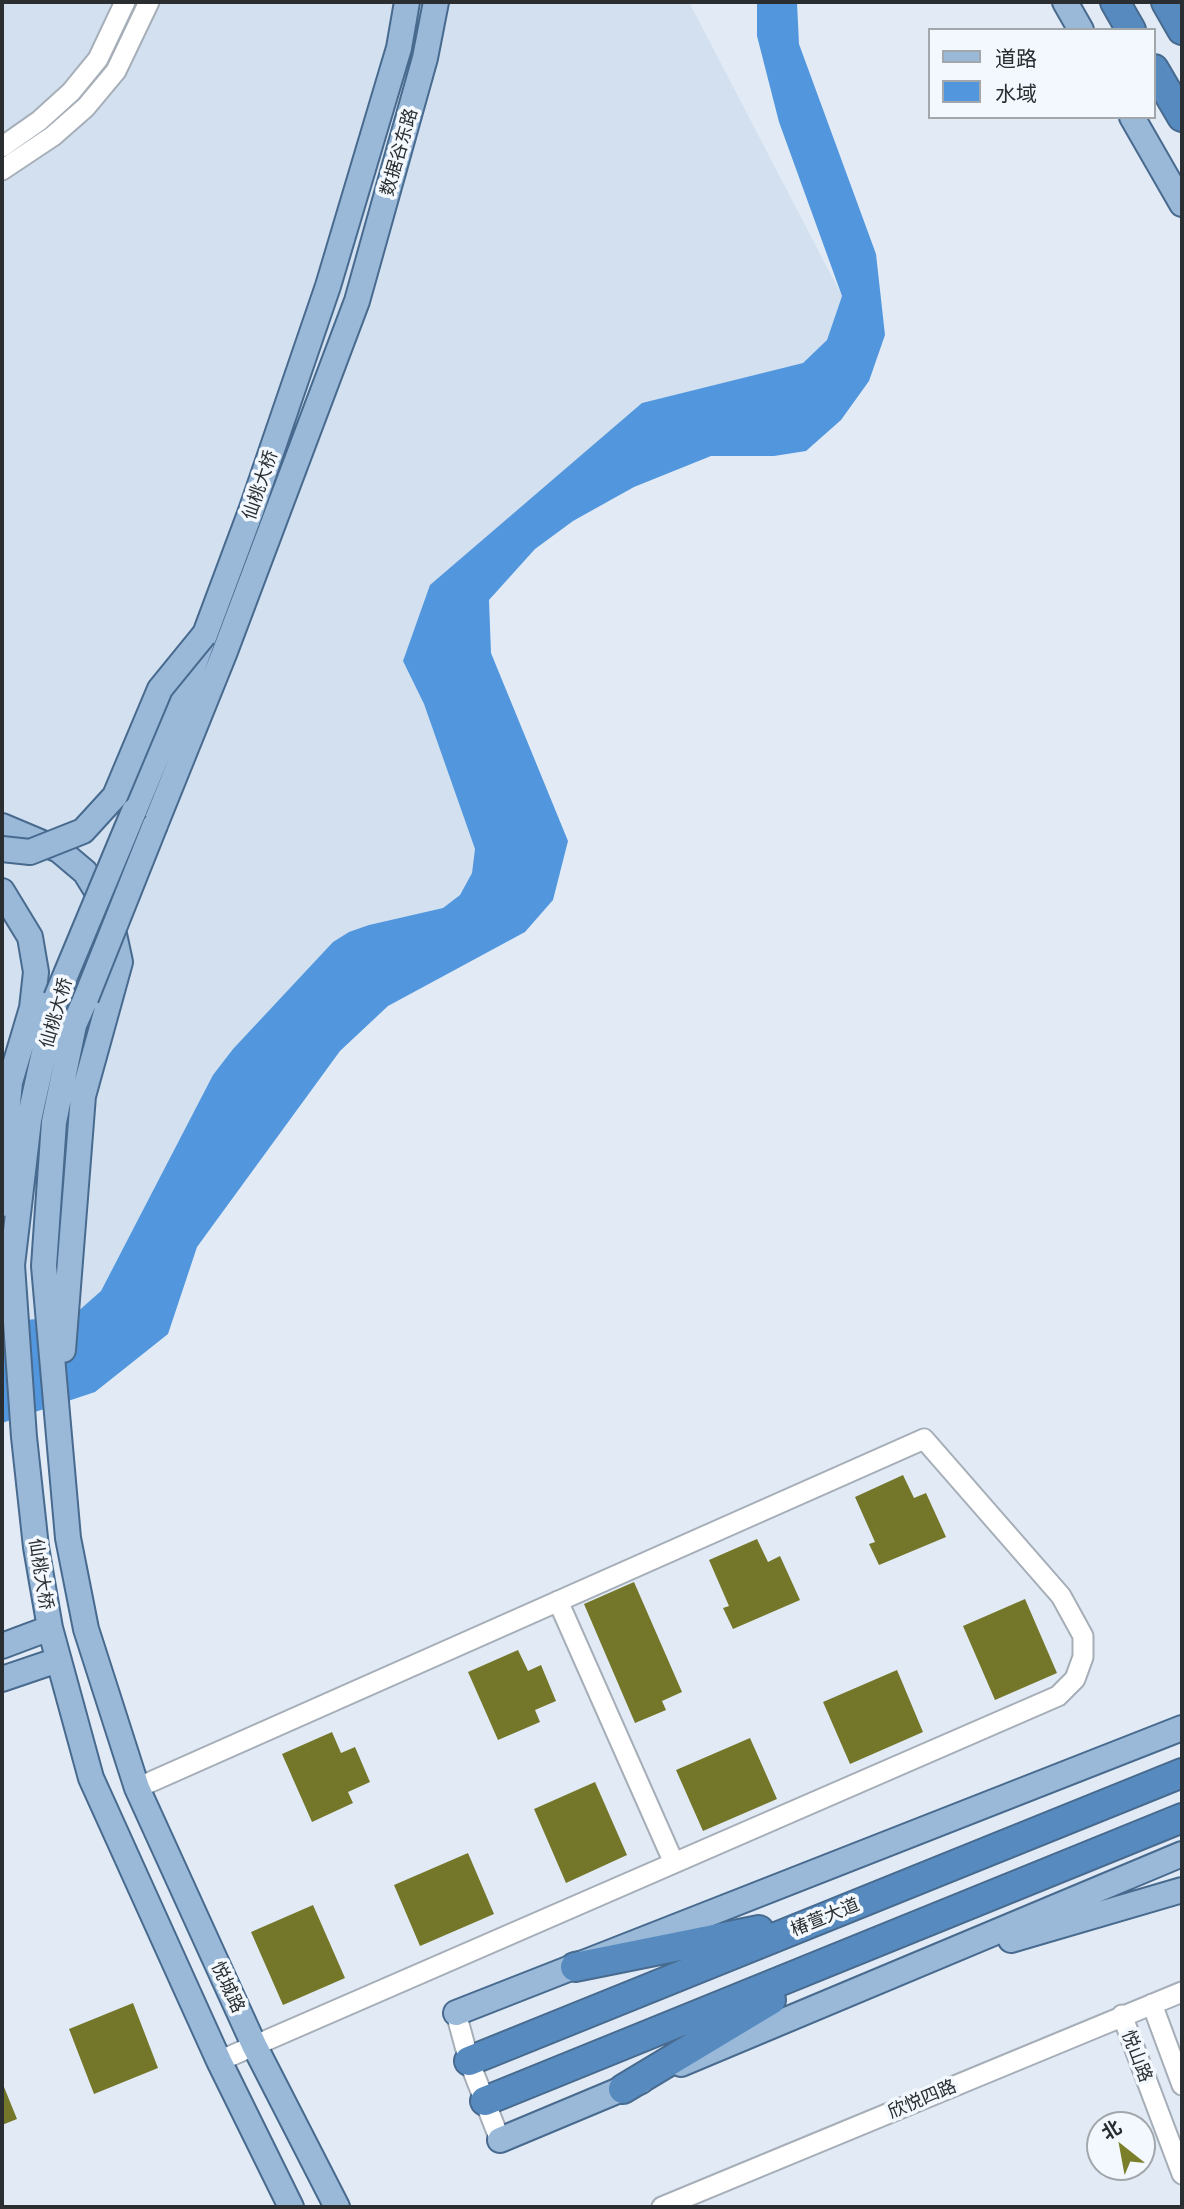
<!DOCTYPE html>
<meta charset="utf-8">
<style>
body{margin:0}
#map{position:relative;width:1184px;height:2209px;overflow:hidden;background:#e2ebf5;font-family:Ubuntu,"Noto Sans SC",sans-serif}
canvas{display:block}
.frame{position:absolute;inset:0;border:4px solid #2a2e31;pointer-events:none}
.legend{position:absolute;left:928px;top:28px;width:228px;height:91px;box-sizing:border-box;background:#f2f8fe;border:2px solid #a2a7ac;margin:0;padding:9px 12px;list-style:none;font-size:21px;color:#2a2e31}
.legend li{display:flex;align-items:center;gap:14px;height:35px}
.legend b{width:35px;border:2px solid #a2a7ac}
.north{position:absolute;left:1086px;top:2111px;width:70px;height:70px;box-sizing:border-box;background:#f2f8fe;border:2px solid #a2a7ac;border-radius:50%;rotate:329deg;font-size:19px;font-weight:700;line-height:28px;text-align:center;color:#2a2e31}
.north::after{content:'';display:block;margin:auto;width:24px;height:32px;background:#7b7f29;clip-path:polygon(50% 0,100% 100%,50% 72%,0 100%)}
</style>
<div id="map">
<canvas width="1184" height="2209"></canvas>
<div class="frame"></div>
<ul class="legend">
<li><b style="height:9px;background:#9ab9d9"></b>道路</li>
<li><b style="height:19px;background:#5297dd"></b>水域</li>
</ul>
<div class="north">北</div>
</div>
<script>
const ctx = document.querySelector('canvas').getContext('2d');
ctx.lineJoin = 'round';
function paint(path, color) {
  ctx.fillStyle = color;
  ctx.fill(path, 'evenodd');
}
function shape(rows) {
  const path = new Path2D();
  for (const r of rows) {
    path.moveTo(r[0], r[1]);
    for (let i = 2; i < r.length; i += 2) path.lineTo(r[i], r[i + 1]);
  }
  return path;
}
function stroke(path, color, width, dash) {
  ctx.strokeStyle = color;
  ctx.lineWidth = width;
  ctx.lineCap = dash ? 'butt' : 'round';
  ctx.setLineDash(dash || []);
  ctx.stroke(path);
}
function write(font, color, halo, rows, align = 'center') {
  ctx.font = font + ' Ubuntu,"Noto Sans SC",sans-serif';
  ctx.lineWidth = 7;
  ctx.setLineDash([]);
  ctx.textBaseline = 'middle';
  ctx.strokeStyle = halo;
  ctx.fillStyle = color;
  for (const [text, x, y, turn = 0] of rows) {
    ctx.save();
    ctx.translate(x, y);
    ctx.rotate((+turn || 0) * Math.PI / 180);
    ctx.textAlign = isNaN(turn) ? turn : align;
    if (halo) ctx.strokeText(text, 0, 0);
    ctx.fillText(text, 0, 0);
    ctx.restore();
  }
}
paint(shape([
 [2,2,689,2,842,296,827,340,803,363,642,403,403,661,424,704,475,849,472,873,460,895,443,908,369,925,333,942,233,1049,214,1075,101,1291,76,1313,60,1317,2,1322]
]), '#d2e0f0');
paint(shape([
 [757,2,797,2,799,44,876,254,885,335,869,381,841,420,806,451,774,456,711,456,634,487,573,521,535,549,489,600,491,653,568,841,553,900,525,932,388,1006,340,1051,197,1247,168,1334,95,1392,2,1423,2,1322,60,1317,76,1313,101,1291,213,1075,233,1049,333,942,349,932,369,925,443,908,460,895,472,873,475,849,424,704,403,661,430,585,642,403,803,363,827,340,842,296,779,122,757,36]
]), '#5297dd');
paint(shape([
 [903,1475,914,1498,926,1493,946,1537,879,1565,869,1544,875,1542,855,1497],
 [757,1539,768,1562,780,1556,800,1600,733,1629,723,1608,729,1606,709,1560],
 [634,1582,682,1692,662,1701,666,1710,635,1723,584,1604],
 [1025,1599,1057,1673,995,1700,963,1626],
 [518,1650,528,1671,541,1665,556,1701,535,1710,540,1722,498,1740,468,1672],
 [897,1670,923,1732,850,1764,823,1702],
 [332,1732,341,1753,355,1747,370,1782,348,1792,353,1803,312,1822,282,1754],
 [750,1738,777,1799,703,1831,676,1770],
 [595,1782,627,1855,566,1883,534,1809],
 [468,1853,494,1914,420,1946,394,1885],
 [313,1905,345,1978,283,2005,251,1932],
 [133,2003,158,2068,94,2094,69,2029],
 [2,2082,17,2119,2,2125]
]), '#747729');
const minor = shape([
 [2,147,39,121,71,92,98,59,125,2],
 [2,170,53,136,86,107,116,71,149,2],
 [558,1601,674,1863],
 [137,1788,924,1439,1061,1596,1083,1636,1083,1657,1075,1679,1058,1696,219,2061],
 [1152,2004,1182,2085],
 [456,2013,469,2061,500,2140],
 [1122,2015,1182,2174],
 [662,2207,1182,1992]
]);
const major = shape([
 [1065,2,1081,30],
 [1132,117,1182,204],
 [134,811,182,696,251,511,328,286,399,48,407,2],
 [155,825,224,654,357,301,425,58,436,2],
 [2,826,59,850,85,872,109,911,120,962,83,1096,63,1350],
 [2,891,30,937,36,972,32,1008,10,1082,4,1145,7,1204],
 [56,998,29,1120,12,1265,24,1437,36,1547,50,1628,91,1778,219,2061,291,2207],
 [86,998,74,1025,54,1122,44,1266,68,1538,86,1629,137,1788,254,2045,337,2207],
 [2,1646,50,1628],
 [2,1679,58,1660],
 [1011,1940,1182,1890],
 [456,2013,1182,1728],
 [681,2064,1182,1854],
 [500,2140,641,2081]
]);
const highway = shape([
 [1115,2,1131,30],
 [1166,2,1182,30],
 [1154,69,1182,117],
 [575,1967,759,1930],
 [469,2061,1182,1773],
 [623,2089,771,2000],
 [485,2101,1182,1818]
]);
stroke(minor, '#a6aeb8', 23);
stroke(major, '#476a8e', 28);
stroke(highway, '#476a8e', 32);
stroke(minor, '#fff', 19);
stroke(major, '#9ab9d9', 24);
stroke(highway, '#578bc0', 28);
const majorBridge = shape([
 [2,849,30,852,83,831,115,796,160,689,204,635],
 [56,998,134,811],
 [86,998,155,825]
]);
stroke(majorBridge, '#476a8e', 28, []);
stroke(majorBridge, '#9ab9d9', 24);
write('18px', '#2a2e31', '#f2f8fe', [
 ["数据谷东路",399,152,-74],
 ["仙桃大桥",260,485,-71],
 ["仙桃大桥",56,1013,-74],
 ["仙桃大桥",41,1574,81],
 ["椿萱大道",825,1917,-22],
 ["悦城路",228,1987,65],
 ["悦山路",1137,2056,69],
 ["欣悦四路",922,2099,-23]
]);
</script>
